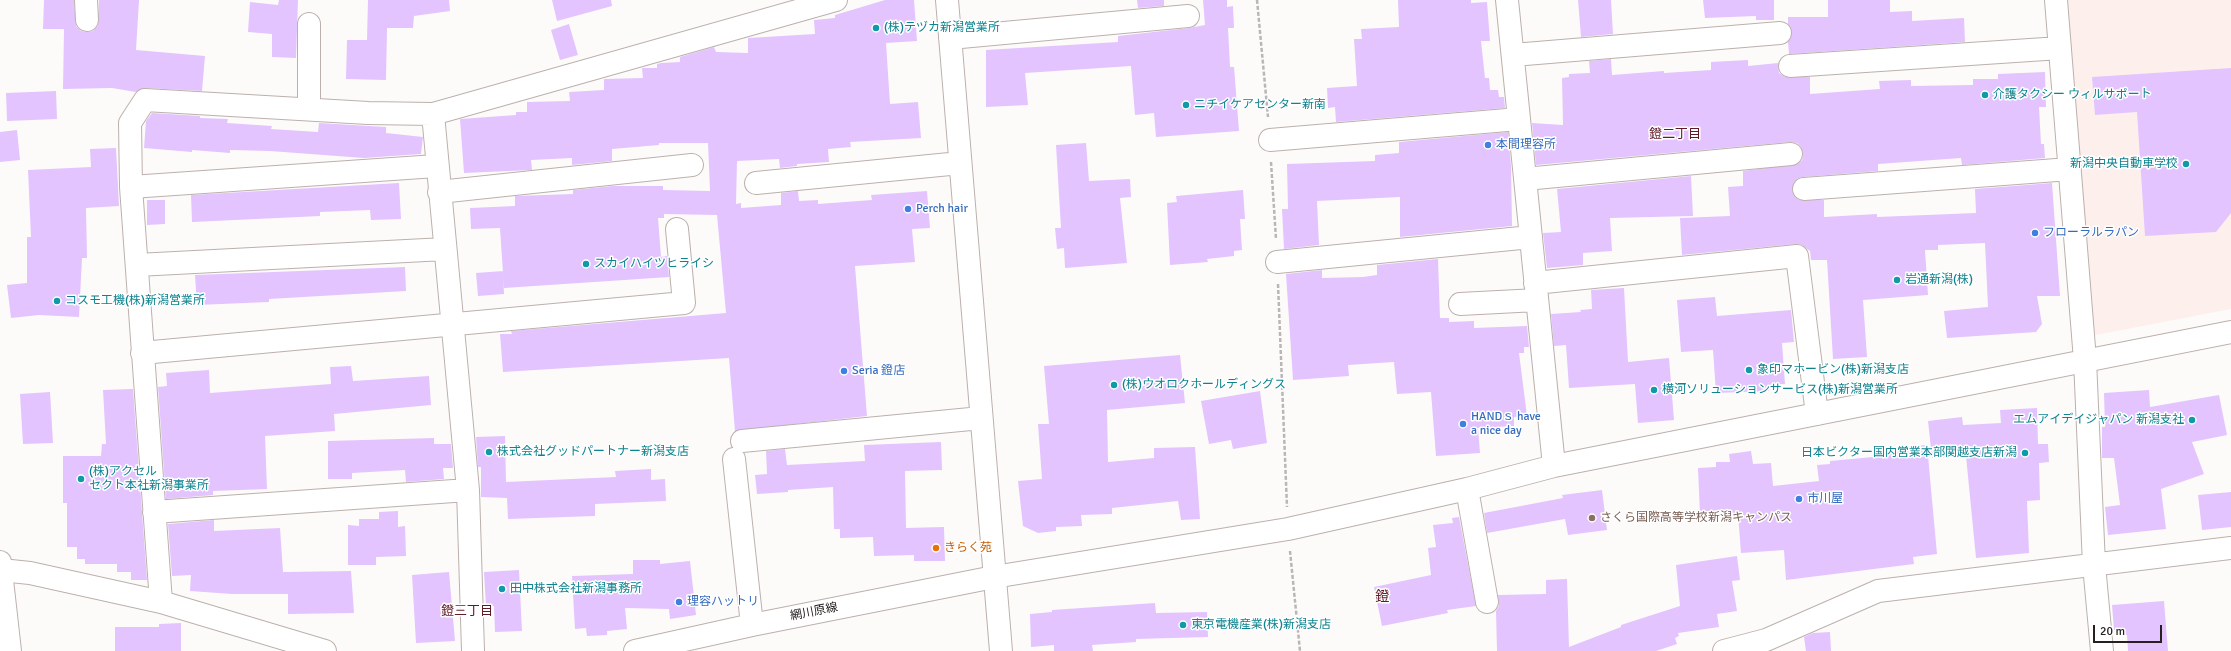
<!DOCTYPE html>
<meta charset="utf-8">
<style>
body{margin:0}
#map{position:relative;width:2231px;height:651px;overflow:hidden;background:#fdfbfa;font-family:Signika,sans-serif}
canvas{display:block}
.scale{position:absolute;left:2093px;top:625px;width:69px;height:18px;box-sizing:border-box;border:2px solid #262120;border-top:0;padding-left:5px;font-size:12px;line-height:14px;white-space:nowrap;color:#262120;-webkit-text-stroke:3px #fff;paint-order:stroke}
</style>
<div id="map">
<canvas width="2231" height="651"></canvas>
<div class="scale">20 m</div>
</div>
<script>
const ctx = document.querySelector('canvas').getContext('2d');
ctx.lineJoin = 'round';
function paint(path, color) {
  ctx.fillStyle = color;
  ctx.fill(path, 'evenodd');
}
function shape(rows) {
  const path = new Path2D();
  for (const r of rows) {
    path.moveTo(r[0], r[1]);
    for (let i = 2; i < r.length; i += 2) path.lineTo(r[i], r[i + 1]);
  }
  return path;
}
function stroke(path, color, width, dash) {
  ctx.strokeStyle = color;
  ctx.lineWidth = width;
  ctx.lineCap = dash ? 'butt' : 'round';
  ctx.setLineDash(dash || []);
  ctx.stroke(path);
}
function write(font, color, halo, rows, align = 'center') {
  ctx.font = font + ' Signika,"Noto Sans JP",sans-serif';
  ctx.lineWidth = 3;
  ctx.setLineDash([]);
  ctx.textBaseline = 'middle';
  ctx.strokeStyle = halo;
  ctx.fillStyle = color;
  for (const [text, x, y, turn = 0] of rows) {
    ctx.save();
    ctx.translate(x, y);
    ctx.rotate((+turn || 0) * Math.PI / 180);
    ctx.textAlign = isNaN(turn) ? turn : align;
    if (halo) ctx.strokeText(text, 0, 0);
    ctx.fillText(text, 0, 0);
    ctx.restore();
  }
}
paint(shape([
 [2065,0,2231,0,2231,309,2091,336]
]), '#fdf0ec');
paint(shape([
 [44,0,74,0,76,26,81,31,87,32,93,31,98,25,99,0,139,0,136,50,205,56,202,91,146,88,136,92,112,88,63,89,64,29,43,29],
 [279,0,298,0,296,58,272,57,272,34,248,32,250,2,278,5],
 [368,0,449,0,450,11,414,16,413,28,387,28,386,80,346,79,347,40,367,40],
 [552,0,611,0,612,6,557,21],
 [885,0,914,0,917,41,886,43,890,104,918,102,921,138,850,142,851,147,828,149,829,162,797,164,797,166,780,168,779,159,737,161,736,204,741,203,741,208,781,205,781,193,798,191,799,201,818,200,818,204,872,200,871,195,927,191,930,228,912,229,915,262,855,266,867,416,735,431,729,358,503,372,500,334,512,334,511,331,726,313,717,215,664,214,664,218,658,218,661,257,667,256,669,277,504,288,500,228,471,229,470,208,515,206,515,196,573,194,573,190,613,186,663,186,663,190,710,191,708,143,659,143,659,145,612,149,612,161,572,165,572,158,531,160,532,170,464,173,460,119,516,115,516,112,527,112,527,102,570,101,569,92,604,90,604,79,643,78,642,68,657,68,657,64,661,63,680,62,680,57,714,47,716,52,748,53,748,38,815,34,814,20,835,18,835,15],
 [1137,0,1164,0,1164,6,1138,8],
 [1203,0,1227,0,1227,7,1233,6,1234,28,1228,28,1230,67,1234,67,1239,131,1156,137,1154,113,1135,115,1131,66,1025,73,1028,105,986,107,986,50,1118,42,1118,36,1189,28,1205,25],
 [1398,0,1471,0,1471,3,1487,2,1490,41,1481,41,1485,78,1489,78,1490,90,1498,90,1499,97,1504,97,1505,108,1336,122,1335,107,1328,108,1327,88,1357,86,1354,39,1362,39,1361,29,1399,27],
 [1578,0,1611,0,1613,34,1581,37],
 [1703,0,1774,0,1774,20,1756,20,1756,16,1705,18],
 [1828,0,1890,0,1890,12,1912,11,1912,21,1964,18,1965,42,1789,54,1788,42,1792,32,1788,24,1788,17,1828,17],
 [569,24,578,55,560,60,551,30],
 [1611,59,1612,75,1664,71,1664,73,1711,70,1711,62,1748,60,1748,66,1778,63,1779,73,1785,77,1810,77,1810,94,1880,89,1879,81,1911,80,1911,86,1973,85,1973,79,1998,79,1998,74,2045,72,2046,107,2039,107,2041,144,2044,144,2045,158,1962,165,1961,158,1878,164,1878,171,1803,177,1797,179,1792,190,1794,196,1799,200,1824,200,1824,217,1877,214,1877,217,1976,213,1975,189,2052,183,2060,296,2037,296,2042,324,2036,332,1947,338,1944,311,1988,307,1985,243,1938,245,1938,250,1925,250,1928,295,1863,300,1867,357,1833,359,1827,260,1811,260,1810,251,1802,245,1796,244,1682,255,1680,218,1730,216,1728,187,1743,186,1743,171,1798,164,1802,160,1803,153,1801,147,1797,143,1790,142,1536,165,1532,123,1563,125,1562,78,1569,77,1569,74,1590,73,1589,61],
 [2231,68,2231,213,2216,232,2145,236,2137,112,2095,115,2092,77],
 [56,91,57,119,7,121,6,93],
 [152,113,200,116,200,118,228,119,227,123,272,126,271,129,318,132,319,123,386,127,386,133,423,137,421,154,364,158,270,151,230,150,230,153,192,150,192,152,144,148,146,121],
 [17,130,20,160,0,162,0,132],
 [1508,132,1511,166,1512,226,1400,237,1400,197,1317,201,1319,245,1284,249,1282,209,1288,209,1287,164,1375,161,1375,155,1399,153,1399,142],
 [1086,143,1089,181,1130,179,1131,197,1120,198,1127,263,1065,268,1064,248,1057,249,1055,228,1061,228,1056,145],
 [116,148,119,206,86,208,87,258,82,258,79,317,39,315,11,318,7,285,27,283,27,237,31,237,28,170,91,167,90,149],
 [1691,176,1693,216,1610,218,1612,251,1583,253,1583,265,1547,268,1543,233,1561,232,1557,189],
 [399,183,401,219,371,220,370,210,320,212,320,216,192,222,191,195],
 [1243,190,1245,219,1240,219,1242,250,1234,251,1234,256,1207,259,1208,262,1170,265,1167,203,1177,202,1176,196],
 [147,200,165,200,165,224,147,225],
 [1438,259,1440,318,1449,318,1449,322,1474,321,1474,328,1527,326,1529,347,1524,347,1524,353,1519,353,1527,416,1514,417,1514,426,1478,428,1480,453,1436,456,1431,392,1397,394,1394,362,1348,365,1349,376,1293,380,1286,274,1322,270,1322,278,1363,277,1377,275,1377,265],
 [405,267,406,291,269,299,269,302,197,305,195,275],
 [503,271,504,294,478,296,476,273],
 [1624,288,1628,362,1669,358,1674,420,1638,423,1635,384,1569,388,1566,345,1554,346,1551,314,1581,312,1580,310,1592,309,1591,290],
 [1715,297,1717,316,1791,310,1794,342,1782,343,1785,384,1769,385,1769,391,1716,393,1713,350,1681,352,1677,300],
 [1180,355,1185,403,1107,410,1108,462,1154,458,1154,448,1195,447,1200,519,1181,520,1178,501,1112,508,1112,514,1081,515,1082,526,1056,527,1056,531,1038,533,1023,526,1018,481,1042,479,1038,424,1049,424,1044,366],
 [351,366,353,381,429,376,431,405,334,414,335,431,265,436,267,489,213,491,213,495,166,499,158,387,167,386,166,373,209,370,210,393,331,384,330,367],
 [133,389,142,512,147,580,131,580,131,572,117,572,117,564,85,564,85,559,77,559,77,547,67,547,67,503,63,503,63,456,101,456,102,444,106,444,103,390],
 [2149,390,2150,407,2219,395,2227,435,2192,442,2204,474,2161,489,2166,529,2108,535,2105,507,2120,505,2114,458,2102,458,2102,427,2105,427,2104,393],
 [1260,391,1267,443,1233,449,1231,440,1209,444,1201,401],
 [50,392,53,443,23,444,20,394],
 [2037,408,2038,444,2048,444,2049,462,2039,463,2040,500,2027,501,2029,553,1976,558,1966,456,1932,458,1928,421,1962,417,1963,425,2001,423,2000,410],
 [505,436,506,482,616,477,615,471,651,469,651,480,665,479,666,501,595,504,595,516,508,519,507,498,481,497,481,467,478,467,476,437],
 [434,438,434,444,451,444,453,468,443,468,444,479,406,482,405,470,352,473,352,479,328,479,328,441],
 [941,442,942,470,905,471,906,528,944,527,945,561,914,561,914,555,874,556,873,537,840,538,840,529,834,529,833,487,788,490,788,492,757,494,755,475,767,474,766,451,785,449,787,465,865,461,864,445],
 [1927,445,1937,554,1913,557,1914,564,1786,580,1784,550,1741,553,1738,514,1700,515,1698,468,1716,467,1716,462,1730,462,1729,454,1751,451,1753,464,1771,463,1773,486,1819,481,1817,465,1830,464,1830,461,1884,456,1883,449],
 [1602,490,1607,530,1568,535,1565,519,1487,533,1484,513,1563,498,1562,495],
 [2231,492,2231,527,2202,530,2198,495],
 [398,511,398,527,405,526,406,556,376,557,376,565,348,565,348,525,359,526,359,519,379,519,379,512],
 [1459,517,1476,606,1447,610,1448,613,1382,626,1374,587,1431,575,1428,548,1436,547,1433,525,1453,523,1452,518],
 [214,520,214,531,280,528,283,572,351,571,354,613,288,614,288,594,232,594,190,591,191,575,172,576,168,524],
 [1737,556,1740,580,1732,581,1737,611,1717,614,1719,627,1678,633,1679,636,1675,638,1677,644,1656,651,1497,651,1496,611,1499,606,1498,595,1546,594,1546,580,1567,579,1569,647,1621,627,1621,625,1680,606,1676,565],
 [633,560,660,560,660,564,690,561,696,615,670,619,669,609,625,608,627,629,607,631,607,635,587,636,586,628,575,629,572,576,633,574],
 [519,570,522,631,495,632,494,606,486,606,484,572],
 [449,572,455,641,416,643,412,575],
 [2164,601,2168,651,2128,651,2127,635,2124,635,2123,630,2114,630,2112,605],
 [1155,603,1156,613,1207,612,1208,637,1136,639,1136,642,1092,645,1093,651,1054,651,1054,645,1031,647,1030,614,1052,612,1052,610],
 [181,623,181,651,115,651,115,627,159,627,159,624],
 [1830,632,1831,651,1806,651,1804,637,1813,633]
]), '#e3c4fe');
const minor = shape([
 [86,0,87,20],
 [947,0,1001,651],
 [1507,0,1554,466],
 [2056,0,2085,360,2094,565,2102,651],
 [309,24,309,109],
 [950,38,1188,16],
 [1513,55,1780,33],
 [1790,66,2060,48],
 [433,114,468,490,473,651],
 [1270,140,1519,119],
 [1525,179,1791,154],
 [756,183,960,163],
 [131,187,436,166],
 [1804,189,2070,169],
 [439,192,692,165],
 [1277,262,1531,237],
 [137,265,445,249],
 [1535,283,1797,256,1817,414],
 [1460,304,1537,300],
 [142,353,684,303,677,229],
 [742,441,981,418],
 [734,459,752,625],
 [1467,489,1487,602],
 [154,512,468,490],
 [1,570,30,573,161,602,325,651],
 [161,602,131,187,130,123,145,100,368,113,433,114,836,0],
 [635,651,752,625,994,577,1288,529,1467,489,1554,466,2231,332],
 [1724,651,1766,640,1878,591,2231,548]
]);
const highway = shape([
 [0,562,10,651]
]);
stroke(minor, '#bcb0ac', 24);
stroke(highway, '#bcb0ac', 24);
stroke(shape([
 [1257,0,1268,117],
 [1271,162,1276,239],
 [1278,284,1287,507],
 [1290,551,1300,651]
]), '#b9b6b5', 2.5, [4, 2]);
stroke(minor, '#fff', 22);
stroke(highway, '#fff', 22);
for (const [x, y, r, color] of [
 [876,28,4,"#0f9aa8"],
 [1985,95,4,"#0f9aa8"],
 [1186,105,4,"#0f9aa8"],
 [1488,145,4,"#3f7fe0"],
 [2186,164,4,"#0f9aa8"],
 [908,209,4,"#3f7fe0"],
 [2035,233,4,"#3f7fe0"],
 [586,264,4,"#0f9aa8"],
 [1897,280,4,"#0f9aa8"],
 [57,301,4,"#0f9aa8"],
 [1749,370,4,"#0f9aa8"],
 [844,371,4,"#3f7fe0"],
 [1114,385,4,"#0f9aa8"],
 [1654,390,4,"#0f9aa8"],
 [2192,420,4,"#0f9aa8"],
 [1463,424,4,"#3f7fe0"],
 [489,452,4,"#0f9aa8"],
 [2025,453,4,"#0f9aa8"],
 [81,479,4,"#0f9aa8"],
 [1799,499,4,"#3f7fe0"],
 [1592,518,4,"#8d6e63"],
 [936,548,4,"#e8710a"],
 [502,589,4,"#0f9aa8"],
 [679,602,4,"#3f7fe0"],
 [1183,625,4,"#0f9aa8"]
]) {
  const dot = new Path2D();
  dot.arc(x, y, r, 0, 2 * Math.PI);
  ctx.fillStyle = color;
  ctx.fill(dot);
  stroke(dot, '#fff', 1.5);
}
write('12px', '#0d838f', '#fff', [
 ["(株)テヅカ新潟営業所",884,28],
 ["介護タクシー ウィルサポート",1993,95],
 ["ニチイケアセンター新南",1194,105],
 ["新潟中央自動車学校",2178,164,"right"],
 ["スカイハイツヒライシ",594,264],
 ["岩通新潟(株)",1905,280],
 ["コスモ工機(株)新潟営業所",65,301],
 ["象印マホービン(株)新潟支店",1757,370],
 ["(株)ウオロクホールディングス",1122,385],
 ["横河ソリューションサービス(株)新潟営業所",1662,390],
 ["エムアイデイジャパン 新潟支社",2184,420,"right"],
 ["株式会社グッドパートナー新潟支店",497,452],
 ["日本ビクター国内営業本部関越支店新潟",2017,453,"right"],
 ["(株)アクセル",89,472],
 ["セクト本社新潟事業所",89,486],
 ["田中株式会社新潟事務所",510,589],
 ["東京電機産業(株)新潟支店",1191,625]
], 'left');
write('12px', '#366cbe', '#fff', [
 ["本間理容所",1496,145],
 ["Perch hair",916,209],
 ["フローラルラパン",2043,233],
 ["Seria 鐙店",852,371],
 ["HANDｓ have",1471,417],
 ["a nice day",1471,431],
 ["市川屋",1807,499],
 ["理容ハットリ",687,602]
], 'left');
write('12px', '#785e54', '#fff', [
 ["さくら国際高等学校新潟キャンパス",1600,518]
], 'left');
write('12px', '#c56008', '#fff', [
 ["きらく苑",944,548]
], 'left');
write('12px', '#262120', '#fff', [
 ["網川原線",814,612,-11]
]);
write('13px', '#5f1a26', '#fff', [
 ["鐙二丁目",1675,135],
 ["鐙三丁目",467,612]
]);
write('14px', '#5f1a26', '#fff', [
 ["鐙",1382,597]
]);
</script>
